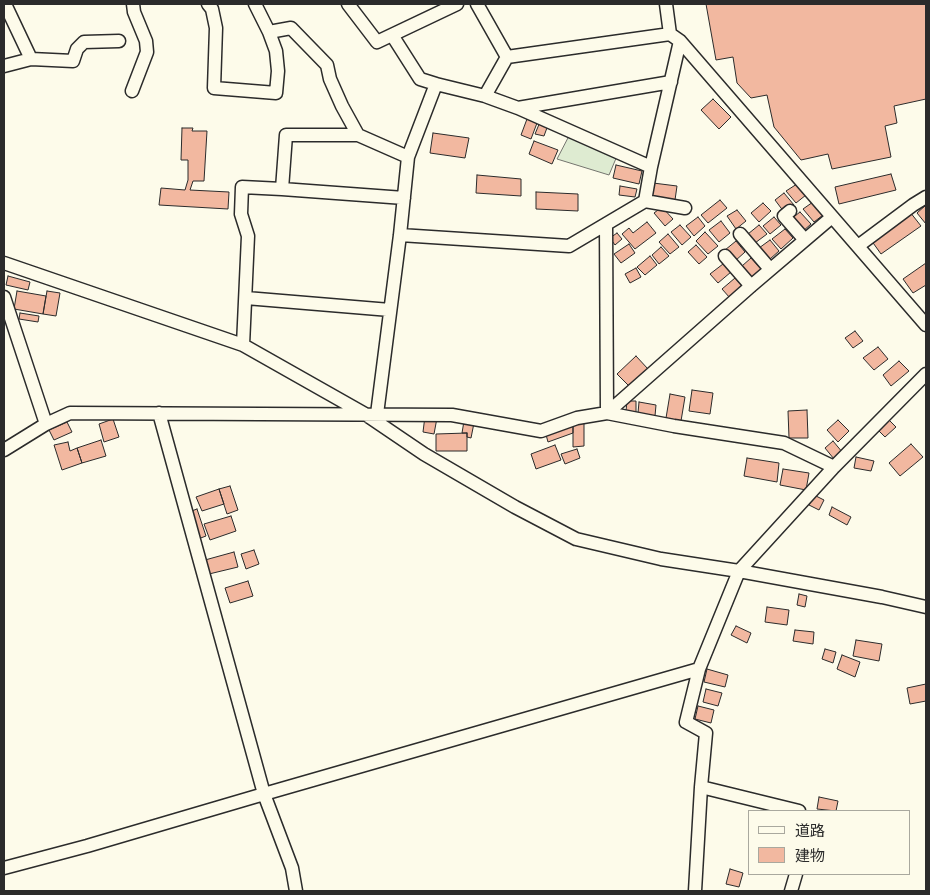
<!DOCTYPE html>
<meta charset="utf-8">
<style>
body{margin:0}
#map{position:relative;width:930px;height:895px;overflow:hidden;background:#fdfbea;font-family:"Nunito Sans","Noto Sans JP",sans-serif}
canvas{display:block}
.frame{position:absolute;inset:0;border:5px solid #2b2b2b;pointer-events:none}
.legend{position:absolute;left:748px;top:810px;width:162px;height:65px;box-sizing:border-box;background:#fdfbea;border:1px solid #a9a89e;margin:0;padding:6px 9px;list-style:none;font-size:15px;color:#2b2b2b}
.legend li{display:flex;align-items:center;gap:10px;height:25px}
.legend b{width:25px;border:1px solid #a9a89e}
</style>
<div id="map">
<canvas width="930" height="895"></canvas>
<div class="frame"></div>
<ul class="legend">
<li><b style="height:6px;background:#fdfbea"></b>道路</li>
<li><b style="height:14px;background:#f2b8a0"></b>建物</li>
</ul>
</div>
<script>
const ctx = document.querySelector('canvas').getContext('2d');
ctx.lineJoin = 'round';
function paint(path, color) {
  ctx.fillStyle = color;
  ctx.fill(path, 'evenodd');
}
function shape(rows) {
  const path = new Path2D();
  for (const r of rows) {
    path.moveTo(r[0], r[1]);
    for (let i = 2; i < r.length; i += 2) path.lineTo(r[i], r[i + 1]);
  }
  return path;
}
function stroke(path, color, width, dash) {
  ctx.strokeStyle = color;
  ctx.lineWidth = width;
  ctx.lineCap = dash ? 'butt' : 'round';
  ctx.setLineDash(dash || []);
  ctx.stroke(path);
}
const green = shape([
 [570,134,617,156,609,175,557,159,570,134]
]);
paint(green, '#deebd1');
stroke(green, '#74746e', 1);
const building = shape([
 [706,4,926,4,926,99,894,106,897,123,885,126,891,157,832,169,828,154,801,160,774,127,767,95,751,98,737,83,733,57,716,60,706,4],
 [713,99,731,117,719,129,701,110,713,99],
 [527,119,537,123,531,139,521,135,527,119],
 [540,122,548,125,544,136,535,134,540,122],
 [182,128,193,128,192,131,207,131,204,181,193,181,190,190,229,192,228,209,159,205,161,188,185,190,188,180,188,160,181,160,182,128],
 [433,133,469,138,465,158,430,153,433,133],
 [534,141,558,150,552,164,529,154,534,141],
 [616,165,642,171,639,184,613,178,616,165],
 [891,174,896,190,839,204,835,187,891,174],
 [477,175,521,179,521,196,476,193,477,175],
 [653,183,677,186,675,200,651,197,653,183],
 [797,184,806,195,796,203,786,191,797,184],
 [620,186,637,189,635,197,619,195,620,186],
 [536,192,578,194,578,211,536,209,536,192],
 [784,193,794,205,784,212,775,200,784,193],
 [720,200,727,208,708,223,701,215,720,200],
 [813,202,823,215,814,222,803,209,813,202],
 [763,203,771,211,759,222,751,213,763,203],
 [926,205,926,224,917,213,926,205],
 [662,207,673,219,665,226,654,213,662,207],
 [737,210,746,221,736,229,727,216,737,210],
 [800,212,811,224,802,232,791,219,800,212],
 [910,212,921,226,881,254,871,240,910,212],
 [698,217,705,226,694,236,686,226,698,217],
 [774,217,781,225,770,234,763,226,774,217],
 [721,221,730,233,719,242,709,230,721,221],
 [647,222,656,233,635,249,622,234,629,228,633,233,647,222],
 [680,225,691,237,682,245,671,232,680,225],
 [759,225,767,234,755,243,748,234,759,225],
 [785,229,793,238,781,249,772,239,785,229],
 [705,232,718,246,708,254,696,241,705,232],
 [617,233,622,239,615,245,610,238,617,233],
 [668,234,679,247,670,254,659,242,668,234],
 [770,240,779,251,770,259,759,248,770,240],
 [736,241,745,252,735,261,725,250,736,241],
 [629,244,635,253,621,263,614,254,629,244],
 [696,245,707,257,699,264,688,252,696,245],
 [661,247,669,256,659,264,652,255,661,247],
 [650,256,657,265,645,275,637,267,650,256],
 [751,258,762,270,752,279,742,266,751,258],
 [926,263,926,285,913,293,903,279,926,263],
 [723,264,731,272,718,283,710,274,723,264],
 [636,268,641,277,630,283,625,274,636,268],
 [8,276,30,282,28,290,6,285,8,276],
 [735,278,743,287,730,298,722,289,735,278],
 [17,291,46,296,43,314,14,309,17,291],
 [47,291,60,293,56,316,43,314,47,291],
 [20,313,39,316,38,322,19,319,20,313],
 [855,331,863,341,853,348,845,338,855,331],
 [878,347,888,359,874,370,863,358,878,347],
 [636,356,648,369,630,387,617,374,636,356],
 [899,361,909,371,891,386,883,375,899,361],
 [692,390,713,393,710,414,689,411,692,390],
 [670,394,685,397,681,421,666,418,670,394],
 [627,401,636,401,636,413,626,411,627,401],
 [639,402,656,405,655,416,638,413,639,402],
 [807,410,808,438,789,438,788,411,807,410],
 [425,416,437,418,434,434,423,432,425,416],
 [113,419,119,437,104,442,99,424,113,419],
 [888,419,896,427,885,437,877,429,888,419],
 [838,420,849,431,838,442,827,430,838,420],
 [464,421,474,423,471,438,467,437,467,433,462,433,464,421],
 [573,421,584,422,584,446,573,447,573,421],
 [573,421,573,433,548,442,545,431,573,421],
 [67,422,72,432,54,440,49,430,67,422],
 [467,433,467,451,436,451,436,434,467,433],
 [101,440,106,456,82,463,77,448,101,440],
 [833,441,843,453,834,459,825,448,833,441],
 [68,442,70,451,77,448,82,463,62,470,54,445,68,442],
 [911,444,923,457,900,476,889,463,911,444],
 [555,445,561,460,536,469,531,454,555,445],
 [577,449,580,458,565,464,561,454,577,449],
 [856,457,874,461,871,471,854,468,856,457],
 [747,458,779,463,777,482,744,476,747,458],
 [783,469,809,473,806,490,780,485,783,469],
 [230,486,238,510,227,514,219,489,230,486],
 [219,489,224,504,202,511,196,497,219,489],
 [814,495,824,500,819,510,809,505,814,495],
 [832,507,851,517,847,525,829,515,832,507],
 [197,509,206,536,198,539,189,512,197,509],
 [231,516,236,531,210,540,204,524,231,516],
 [254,550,259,564,246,569,241,554,254,550],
 [234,552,238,567,209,574,205,560,234,552],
 [248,581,253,596,230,603,225,588,248,581],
 [799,594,807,596,805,607,797,605,799,594],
 [767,607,789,610,787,625,765,622,767,607],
 [736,626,751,633,747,643,731,635,736,626],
 [795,630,814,632,813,644,793,641,795,630],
 [856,640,882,644,879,661,853,656,856,640],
 [825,649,836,652,833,663,822,659,825,649],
 [842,655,860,662,855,677,837,669,842,655],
 [707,669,728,675,725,687,704,682,707,669],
 [926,684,926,701,910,704,907,688,926,684],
 [706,689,722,693,718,706,703,702,706,689],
 [698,706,714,710,711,723,695,719,698,706],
 [819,797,838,801,836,811,817,809,819,797],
 [730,869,743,873,739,887,726,884,730,869]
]);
paint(building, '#f2b8a0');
stroke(building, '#2b2b2b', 1);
const minor = shape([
 [5,4,31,59,73,61,77,49,84,42,119,41],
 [208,4,212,9,216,28,214,88,276,93,278,71,276,51,269,32,255,4],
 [348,4,377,42,457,4],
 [477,4,507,57],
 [666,4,670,34,680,41,926,325],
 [269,32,291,28,327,65,330,79,342,106,358,135,408,157],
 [392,35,420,79,436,84],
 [507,57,670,34],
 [4,66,31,59],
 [132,91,147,52,146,41,134,12,133,4],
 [485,96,507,57],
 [518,108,671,82],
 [282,189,286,135,358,135],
 [645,201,685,208],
 [790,211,784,216,805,240],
 [606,224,607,413],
 [740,234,770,269],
 [400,235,569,246,645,201,651,167,680,41],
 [858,246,913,205,926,197],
 [725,256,751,286],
 [4,263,243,345,365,414,424,454,515,507,576,539,661,559,739,571,882,597,926,607],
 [4,297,46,424],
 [246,298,390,310],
 [243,345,248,236,241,214,242,187,282,189,404,198],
 [159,413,264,794,292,868,296,891],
 [607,413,751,286,832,217],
 [377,414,400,235,408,157,436,84,485,96,518,108,651,167],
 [4,450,46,424,70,413,452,415,541,431,577,418,607,413,674,426,784,443,834,467],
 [701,787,799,811],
 [4,868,87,846,264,794,699,669],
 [695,891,701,787,706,733,686,722,699,669,739,571,834,467,926,374],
 [791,891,796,874]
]);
stroke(minor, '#2b2b2b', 15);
stroke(minor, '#fdfbea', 12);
</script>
